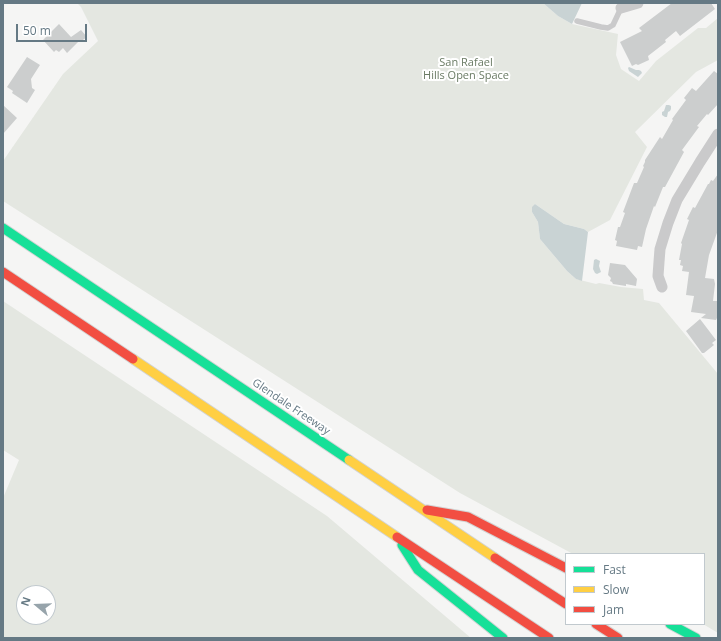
<!DOCTYPE html>
<style>
body{margin:0}
#map{position:relative;width:721px;height:641px;overflow:hidden;background:#f5f5f4;font-family:"Open Sans",sans-serif}
canvas{display:block}
.frame{position:absolute;inset:0;border:4px solid #657984;pointer-events:none}
.legend{position:absolute;left:565px;top:553px;width:140px;height:72px;box-sizing:border-box;background:#fff;border:1px solid #c1c9ce;margin:0;padding:5px 7px;list-style:none;font-size:12px;color:#657984}
.legend li{display:flex;align-items:center;gap:8px;height:20px}
.legend b{width:20px;border:1px solid #c1c9ce}
.north{position:absolute;left:16px;top:585px;width:40px;height:40px;box-sizing:border-box;background:#fff;border:1px solid #c1c9ce;border-radius:50%;rotate:289deg;font-size:11px;font-weight:700;line-height:16px;text-align:center;color:#657984}
.north::after{content:'';display:block;margin:auto;width:14px;height:18px;background:#97a4ab;clip-path:polygon(50% 0,100% 100%,50% 72%,0 100%)}
.scale{position:absolute;left:16px;top:24px;width:71px;height:18px;box-sizing:border-box;border:2px solid #657984;border-top:0;padding-left:5px;font-size:12px;line-height:14px;white-space:nowrap;color:#657984;-webkit-text-stroke:3px #fff;paint-order:stroke}
</style>
<div id="map">
<canvas width="721" height="641"></canvas>
<div class="frame"></div>
<ul class="legend">
<li><b style="height:5px;background:#16e098"></b>Fast</li>
<li><b style="height:5px;background:#ffcf43"></b>Slow</li>
<li><b style="height:5px;background:#f24e42"></b>Jam</li>
</ul>
<div class="north">N</div>
<div class="scale">50 m</div>
</div>
<script>
const ctx = document.querySelector('canvas').getContext('2d');
ctx.lineJoin = 'round';
function paint(path, color) {
  ctx.fillStyle = color;
  ctx.fill(path, 'evenodd');
}
function shape(rows) {
  const path = new Path2D();
  for (const r of rows) {
    path.moveTo(r[0], r[1]);
    for (let i = 2; i < r.length; i += 2) path.lineTo(r[i], r[i + 1]);
  }
  return path;
}
function stroke(path, color, width, dash) {
  ctx.strokeStyle = color;
  ctx.lineWidth = width;
  ctx.lineCap = dash ? 'butt' : 'round';
  ctx.setLineDash(dash || []);
  ctx.stroke(path);
}
function write(font, color, halo, rows, align = 'center') {
  ctx.font = font + ' "Open Sans",sans-serif';
  ctx.lineWidth = 4;
  ctx.setLineDash([]);
  ctx.textBaseline = 'middle';
  ctx.strokeStyle = halo;
  ctx.fillStyle = color;
  for (const [text, x, y, turn = 0] of rows) {
    ctx.save();
    ctx.translate(x, y);
    ctx.rotate((+turn || 0) * Math.PI / 180);
    ctx.textAlign = isNaN(turn) ? turn : align;
    if (halo) ctx.strokeText(text, 0, 0);
    ctx.fillText(text, 0, 0);
    ctx.restore();
  }
}
paint(shape([
 [77,3,543,3,558,16,572,24,618,34,616,55,621,69,639,81,656,61,698,28,706,28,718,18,718,60,696,72,635,132,647,147,610,220,588,232,584,229,564,224,535,204,532,212,538,222,540,239,567,271,576,279,596,284,599,283,621,287,643,289,644,300,659,303,718,374,718,633,703,624,704,624,704,554,573,554,460,493,3,201,3,161,63,74,98,41,81,7],
 [3,301,327,516,471,638,3,638,3,498,19,460,3,450],
 [24,593,48,593,48,617,24,617]
]), '#e4e7e1');
paint(shape([
 [543,3,582,3,572,24,558,16],
 [629,67,636,70,639,70,641,71,642,73,638,77,629,71,628,68],
 [666,105,669,105,671,106,671,109,670,111,668,112,667,117,665,117,662,115,662,112,664,111],
 [535,204,564,224,584,229,588,232,582,281,576,279,567,271,540,239,538,222,532,212,532,207],
 [596,259,600,261,599,266,601,272,597,274,595,273,593,269,594,260]
]), '#c9d3d4');
paint(shape([
 [672,3,711,3,715,9,680,36,676,31,665,40,666,42,648,56,649,60,638,65,636,64,632,66,620,42,642,31,639,28],
 [59,24,71,37,81,30,87,37,80,42,79,41,67,53,63,48,59,52,56,50,54,52,43,40],
 [27,57,40,65,31,79,32,88,35,90,27,103,12,93,13,91,7,87],
 [714,71,718,74,718,104,708,115,707,114,697,126,699,127,682,150,684,152,665,187,663,187,655,207,654,206,646,229,642,247,638,246,637,250,616,246,617,241,615,240,618,227,620,227,625,213,623,212,634,183,637,183,644,167,643,166,645,162,645,160,660,137,662,139,673,120,672,119,686,100,684,98,692,88,696,91],
 [3,105,17,118,3,134],
 [718,174,718,230,709,255,705,278,714,279,715,284,713,301,717,301,718,316,716,320,701,318,706,314,691,312,694,296,686,295,689,272,682,271,683,266,680,265,681,260,679,260,682,244,681,243,689,220,687,219,693,207,695,208,708,184,709,184,711,180,713,181],
 [610,263,625,265,637,279,636,286,626,284,626,286,613,284,612,282,610,281,611,278,608,275],
 [700,319,716,340,712,343,714,345,704,353,702,353,686,331]
]), '#cccece');
const fast = shape([
 [3,228,349,460],
 [402,545,418,570,503,638],
 [670,624,696,638]
]);
const slow = shape([
 [133,359,397,537],
 [349,460,495,558]
]);
const jam = shape([
 [3,272,133,359],
 [427,510,468,517,566,568],
 [397,537,549,638],
 [495,558,566,604],
 [596,624,618,638]
]);
stroke(fast, '#d2d3d3', 11);
stroke(slow, '#d2d3d3', 11);
stroke(jam, '#d2d3d3', 11);
stroke(shape([
 [577,21,601,27,608,28,613,25,621,8]
]), '#cacacb', 5.5);
stroke(shape([
 [621,8,638,3],
 [662,287,658,276,659,262,660,249,668,223,677,200,700,162,718,134]
]), '#cacacb', 11);
stroke(fast, '#16e098', 9);
stroke(slow, '#ffcf43', 9);
stroke(jam, '#f24e42', 9);
write('11px', '#6a7b64', '#fff', [
 ["San Rafael",466,63],
 ["Hills Open Space",466,76]
]);
write('11px', '#657984', '#fff', [
 ["Glendale Freeway",291,407,34]
]);
</script>
